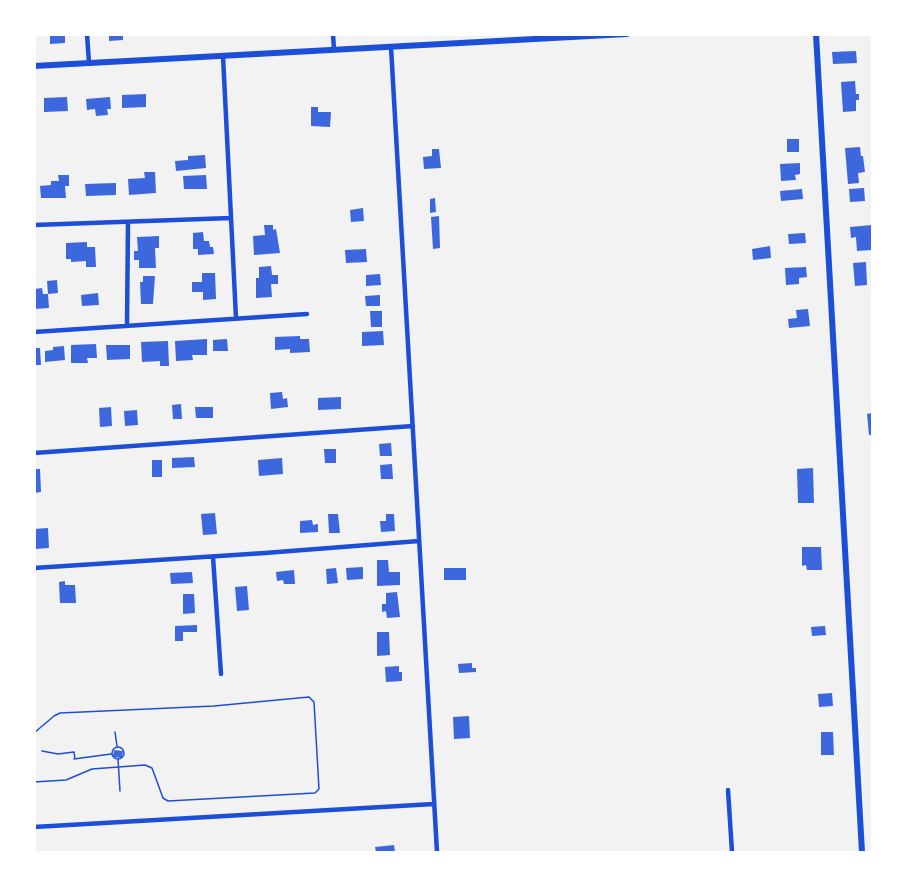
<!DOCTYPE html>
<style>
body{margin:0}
#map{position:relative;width:907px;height:887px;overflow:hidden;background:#f2f2f2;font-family:Ubuntu,sans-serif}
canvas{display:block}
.frame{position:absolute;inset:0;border:36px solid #fff;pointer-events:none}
</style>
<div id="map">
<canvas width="907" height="887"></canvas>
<div class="frame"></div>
</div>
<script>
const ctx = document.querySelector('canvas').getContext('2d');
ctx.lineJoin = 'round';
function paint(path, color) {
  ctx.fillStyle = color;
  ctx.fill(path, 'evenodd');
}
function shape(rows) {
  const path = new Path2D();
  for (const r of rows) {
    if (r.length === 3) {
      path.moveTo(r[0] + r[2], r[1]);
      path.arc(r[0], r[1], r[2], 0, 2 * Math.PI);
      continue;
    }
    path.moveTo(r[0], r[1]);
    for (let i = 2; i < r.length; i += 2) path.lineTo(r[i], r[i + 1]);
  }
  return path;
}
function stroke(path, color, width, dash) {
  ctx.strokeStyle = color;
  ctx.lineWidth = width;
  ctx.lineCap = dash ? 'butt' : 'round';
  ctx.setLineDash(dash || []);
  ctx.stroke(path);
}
paint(shape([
 [50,34,65,35,65,43,50,44],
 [109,34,123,34,123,40,109,41],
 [856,51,857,63,833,64,832,52],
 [855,81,856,94,859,94,859,100,856,100,856,111,843,112,841,82],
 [146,94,146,107,122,108,122,95],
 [67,97,68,111,44,112,44,98],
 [110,97,111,109,107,109,108,115,96,116,95,109,87,110,86,99],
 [311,107,318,107,318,112,331,112,330,127,311,126],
 [787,139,799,139,799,152,787,152],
 [860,147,861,156,863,156,865,172,858,173,859,183,848,184,845,148],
 [432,149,439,149,441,168,424,169,423,157,432,156],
 [205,155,206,168,176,171,175,161,188,160,188,156],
 [800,163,800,174,795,175,796,180,781,181,780,164],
 [144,172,155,172,156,193,129,195,128,179,145,178],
 [58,175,69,175,69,186,65,186,66,198,41,198,40,186,51,185,51,181,59,181],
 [206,175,207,189,184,189,183,176],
 [116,183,116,195,86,196,85,184],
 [864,188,865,201,850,202,849,189],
 [802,189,803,199,781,201,780,191],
 [435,198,436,212,430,213,430,199],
 [363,208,364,221,351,222,350,210],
 [439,216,440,248,433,249,431,217],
 [264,225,273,225,273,230,276,229,280,253,254,255,253,236,265,235],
 [872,225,871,250,857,251,856,237,851,238,850,227],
 [203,232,204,241,209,241,210,247,213,247,214,254,198,255,198,249,193,249,193,233],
 [805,233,806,243,789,244,788,234],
 [159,236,159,248,155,248,156,268,139,268,139,260,134,260,134,251,138,251,137,237],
 [87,242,87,247,95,247,96,267,86,267,86,261,71,262,71,259,66,259,66,243],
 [770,246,771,258,753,260,752,249],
 [366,249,367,262,346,263,345,250],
 [866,262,867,285,855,286,853,263],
 [271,266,272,275,278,275,278,284,271,284,272,297,256,298,256,278,259,278,259,267],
 [806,267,807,277,799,278,799,284,786,285,785,268],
 [202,273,215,273,216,299,203,300,203,292,192,292,192,282,202,282],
 [380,274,381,285,366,286,366,275],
 [143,276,155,276,153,304,141,304,140,282,143,282],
 [57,280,58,293,48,294,47,281],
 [42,288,43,294,48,294,49,308,34,309,34,289],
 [98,293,99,305,82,306,81,295],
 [380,295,380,306,366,306,365,296],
 [808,309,810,326,789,328,788,319,797,318,796,310],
 [370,311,382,311,382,327,371,327],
 [383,331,384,345,362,346,362,332],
 [300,336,300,339,309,339,310,352,290,353,290,349,275,350,275,337],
 [207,339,207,355,192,355,193,360,176,361,175,341],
 [227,339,228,351,213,351,213,340],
 [168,341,169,366,160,366,160,361,142,362,141,342],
 [96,344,97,358,87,358,88,363,71,363,71,345],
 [106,345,130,345,130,359,107,360],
 [64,346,65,360,45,362,45,351,53,350,53,347],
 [34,348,40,348,41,365,34,365],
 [282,392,283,399,287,398,288,407,271,409,270,393],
 [341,397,341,409,318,410,318,398],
 [181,404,182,419,173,419,172,405],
 [111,407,112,426,100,427,99,408],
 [195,407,213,407,213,418,196,418],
 [137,410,138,425,125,426,124,411],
 [872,413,872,435,869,435,867,414],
 [391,443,392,456,380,456,379,444],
 [324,449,336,449,336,463,325,463],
 [194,457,195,467,172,468,172,458],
 [282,458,283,474,259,476,258,460],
 [152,460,162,460,162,477,152,477],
 [392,464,393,479,381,479,380,465],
 [813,468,814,503,798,503,797,469],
 [34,469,40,469,41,492,34,493],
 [215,513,217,534,203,535,201,514],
 [328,514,338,514,340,533,329,533],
 [386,514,394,514,395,531,381,532,380,521,386,521],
 [312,520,313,525,318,524,318,532,300,533,300,521],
 [48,528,49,548,35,549,34,529],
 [802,547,821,547,822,570,807,570,806,565,802,566],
 [377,560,388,560,389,572,400,572,400,585,377,586],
 [363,567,363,579,347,580,346,568],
 [336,568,338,583,327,584,326,569],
 [444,568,466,568,466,580,444,580],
 [294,570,295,584,284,584,283,580,277,581,276,572],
 [192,572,193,583,171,584,170,573],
 [65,581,65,585,75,585,76,603,60,603,59,582],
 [247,586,249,610,237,611,235,587],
 [397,592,400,617,387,618,386,611,382,612,382,604,386,604,386,593],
 [183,594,194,594,195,613,183,614],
 [197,625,197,632,183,632,183,641,175,641,175,626],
 [825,626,826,635,812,636,811,627],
 [377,632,389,632,390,655,377,656],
 [472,663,472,668,476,668,476,672,459,673,458,664],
 [399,666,399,672,402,672,402,681,386,682,385,667],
 [832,693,833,706,819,707,818,694],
 [469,716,470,738,454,739,453,717],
 [821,732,833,732,834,755,821,755],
 [114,750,123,751,122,758,113,757],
 [394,845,395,852,376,852,375,847]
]), '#3d67dc');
stroke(shape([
 [115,732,117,746],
 [34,733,54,716,60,713,214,706,309,697,314,702,319,789,315,793,168,801,163,798,152,768,145,765,92,769,66,780,34,782],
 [118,753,6],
 [42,751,58,754,74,752,75,759],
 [74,759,111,754],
 [118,759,120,791]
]), '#1d4ed8', 1.5);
stroke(shape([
 [87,34,89,63],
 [333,34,334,50],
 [391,47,437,852],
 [223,56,236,318],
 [34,225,231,218],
 [127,326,128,222],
 [34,332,307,314],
 [34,453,413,426],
 [213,557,221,674],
 [34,568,265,553,419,541],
 [728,790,732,852],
 [34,827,434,804]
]), '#1d4ed8', 4.5);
stroke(shape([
 [816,34,862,852],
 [34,66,627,34]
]), '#1d4ed8', 6);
</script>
